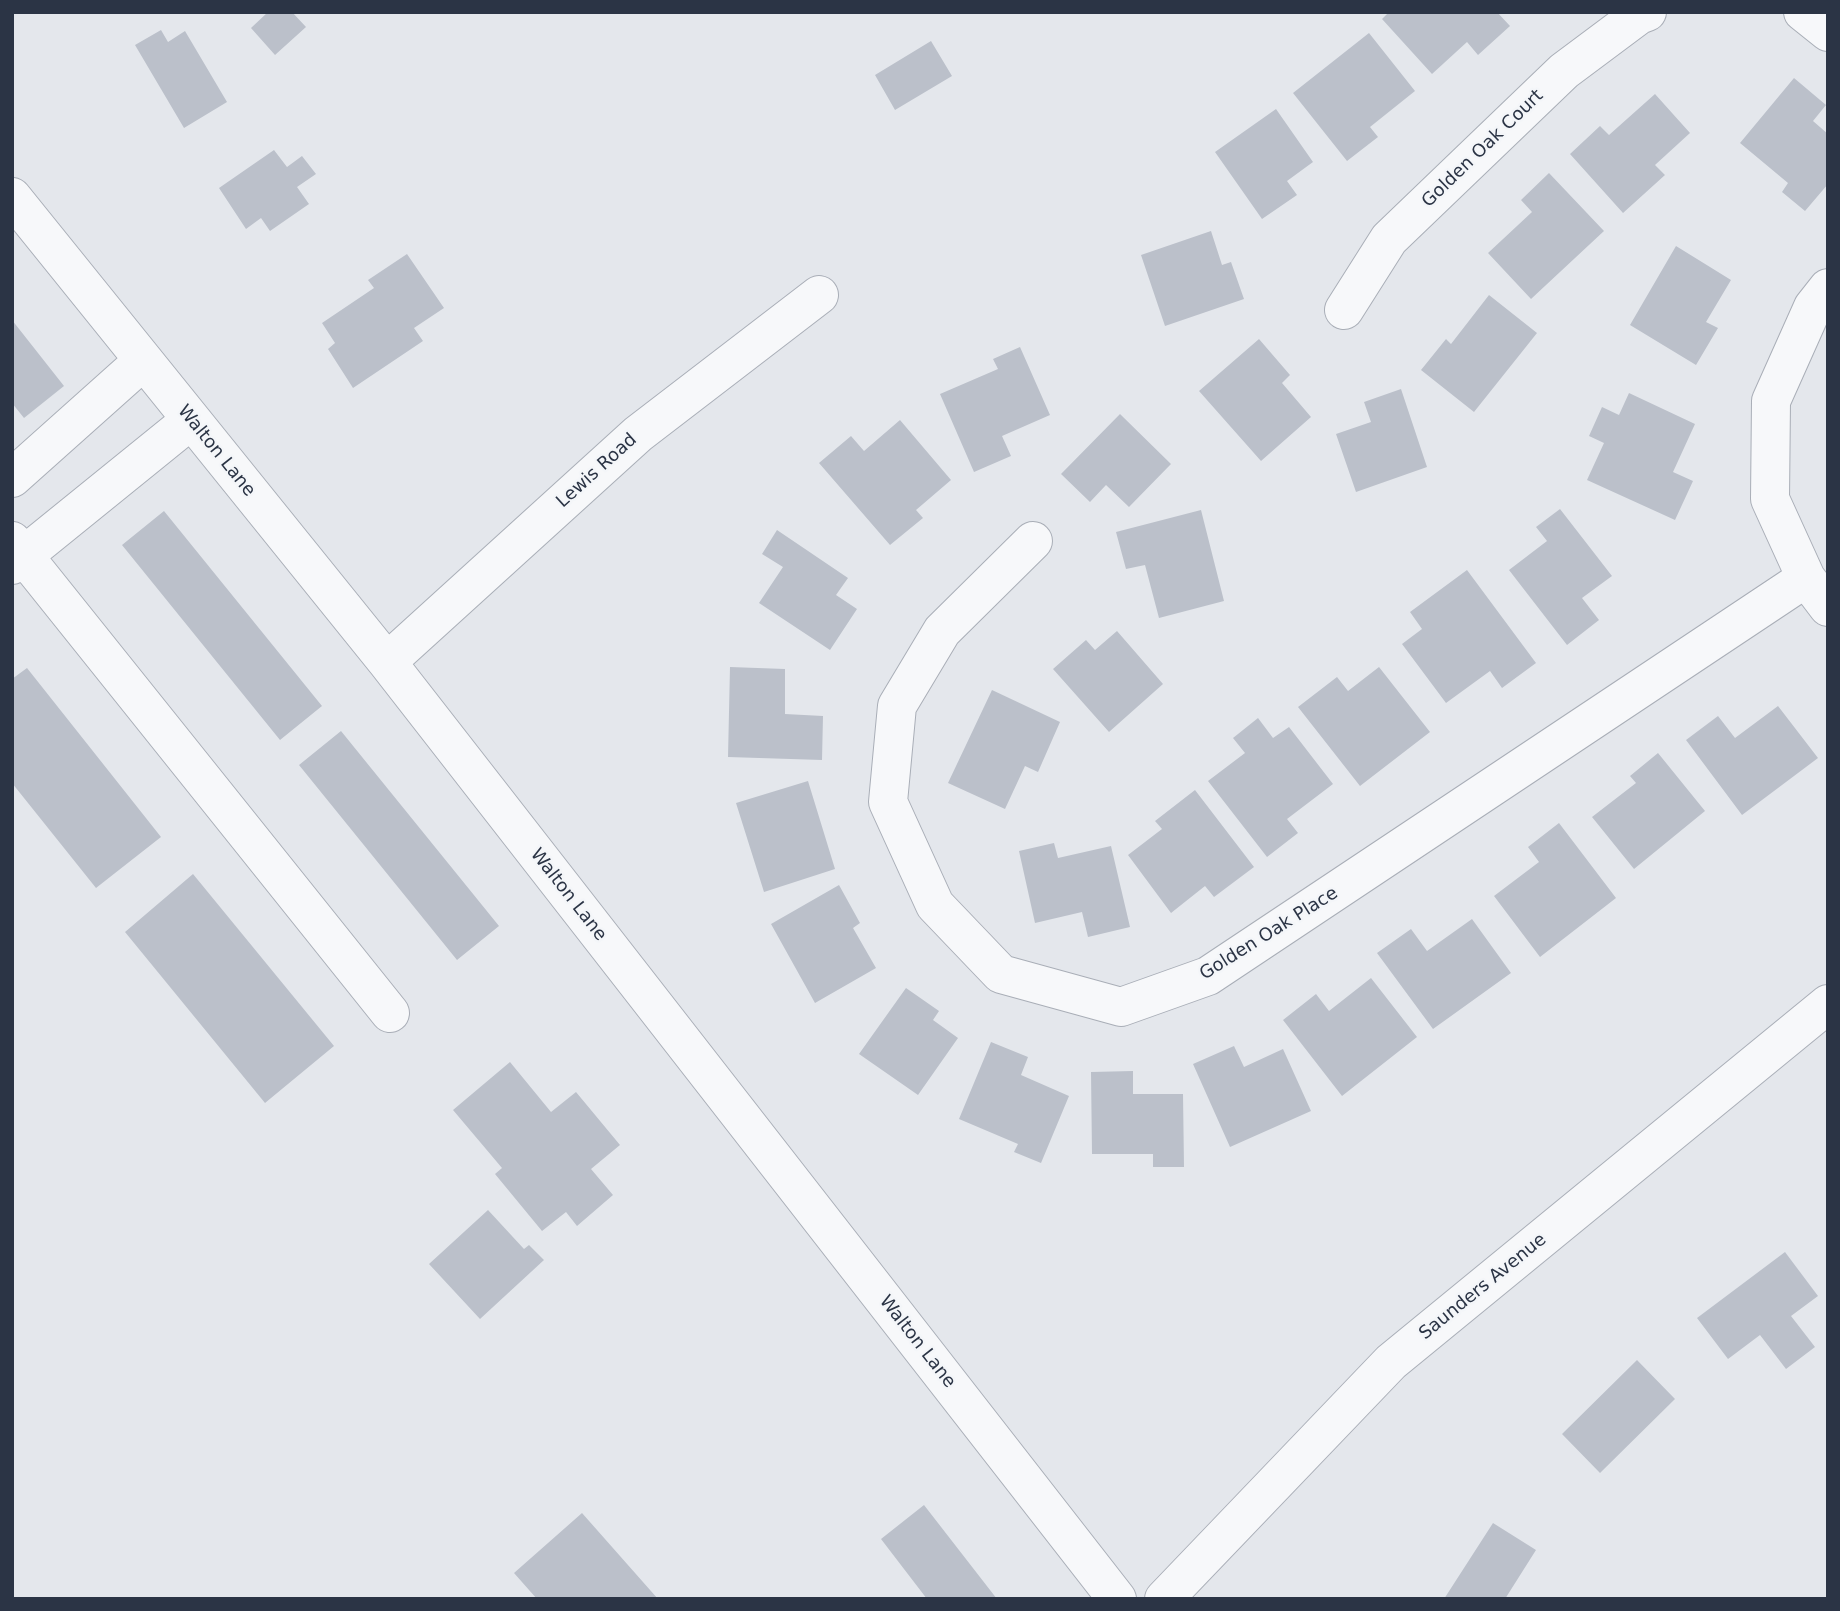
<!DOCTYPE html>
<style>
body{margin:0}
#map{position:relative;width:1840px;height:1611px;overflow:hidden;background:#e4e7ec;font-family:"DejaVu Sans",sans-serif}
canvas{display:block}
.frame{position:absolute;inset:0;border:14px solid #2b3445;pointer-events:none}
</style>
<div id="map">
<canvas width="1840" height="1611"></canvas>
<div class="frame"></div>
</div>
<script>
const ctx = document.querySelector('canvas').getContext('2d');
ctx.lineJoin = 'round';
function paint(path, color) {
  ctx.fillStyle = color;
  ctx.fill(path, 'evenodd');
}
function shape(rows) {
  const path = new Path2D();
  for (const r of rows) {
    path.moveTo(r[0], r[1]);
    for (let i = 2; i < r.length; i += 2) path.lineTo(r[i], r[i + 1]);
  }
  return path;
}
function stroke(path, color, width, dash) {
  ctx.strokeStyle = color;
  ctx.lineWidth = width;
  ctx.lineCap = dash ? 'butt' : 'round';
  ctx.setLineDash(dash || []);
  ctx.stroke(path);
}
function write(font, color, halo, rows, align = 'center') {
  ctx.font = font + ' "DejaVu Sans",sans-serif';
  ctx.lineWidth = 5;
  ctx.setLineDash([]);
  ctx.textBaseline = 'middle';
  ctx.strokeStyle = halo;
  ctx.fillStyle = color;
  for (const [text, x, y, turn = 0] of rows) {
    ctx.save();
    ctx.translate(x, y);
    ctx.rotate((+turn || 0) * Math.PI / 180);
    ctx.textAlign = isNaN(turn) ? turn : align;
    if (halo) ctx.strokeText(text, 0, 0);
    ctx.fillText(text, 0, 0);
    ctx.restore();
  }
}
paint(shape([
 [268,12,292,12,306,27,275,55,251,28],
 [1389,12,1497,12,1510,26,1478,55,1467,42,1432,74,1382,19],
 [161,30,168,42,185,31,227,102,184,128,135,45],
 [1369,33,1415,91,1370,127,1378,137,1347,161,1293,93],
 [931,41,952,76,895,110,875,75],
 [1794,78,1826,105,1813,121,1828,134,1828,184,1805,211,1782,192,1788,183,1740,143],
 [1655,94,1690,133,1655,165,1665,175,1623,213,1570,154,1600,126,1609,135],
 [1276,109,1313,162,1287,181,1297,195,1262,219,1215,152],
 [274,150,287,167,302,156,316,174,297,187,309,204,270,231,261,218,246,229,219,188],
 [1549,173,1604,231,1531,299,1488,253,1532,212,1521,200],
 [1211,231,1222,265,1231,262,1244,299,1165,326,1141,255],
 [1676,246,1731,280,1706,322,1718,328,1696,365,1630,325],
 [407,254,444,308,414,328,423,341,353,388,328,349,335,343,322,323,374,288,368,280],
 [1489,295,1537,333,1474,412,1421,370,1446,339,1451,344],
 [12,320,64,386,24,418,12,403],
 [1259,339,1290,375,1282,383,1311,417,1261,461,1199,391],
 [1020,347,1050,415,1002,436,1011,456,974,472,940,394,998,369,993,359],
 [1401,389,1427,467,1356,492,1336,434,1371,422,1364,402],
 [1629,393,1695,424,1673,472,1693,481,1675,520,1587,480,1604,443,1589,436,1602,407,1619,415],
 [1120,414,1171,464,1129,507,1106,485,1090,502,1061,474],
 [900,420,951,480,916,510,923,518,890,545,819,463,851,436,864,451],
 [1560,509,1612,576,1582,598,1599,620,1567,645,1509,570,1547,541,1536,527],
 [1201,510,1224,601,1159,618,1145,565,1126,569,1116,532],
 [164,511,322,706,280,740,122,545],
 [777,530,848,578,836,595,857,609,830,650,759,603,783,567,762,554],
 [1467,570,1536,663,1502,688,1490,671,1446,703,1402,644,1422,629,1410,612],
 [1117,631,1163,684,1109,732,1053,669,1086,640,1095,650],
 [730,667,785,669,785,714,823,716,822,760,728,757],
 [1379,667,1430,732,1360,786,1298,707,1337,677,1348,691],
 [27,668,161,837,96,888,12,783,12,679],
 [992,690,1060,722,1038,772,1025,766,1005,809,948,783],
 [1778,706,1818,758,1742,815,1686,740,1718,716,1735,738],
 [1258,718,1273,738,1289,727,1333,784,1287,819,1298,833,1267,857,1208,781,1245,753,1233,738],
 [341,731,499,926,457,960,299,765],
 [1658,753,1705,811,1634,869,1592,817,1636,783,1630,776],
 [808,781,835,869,764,892,736,803],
 [1195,790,1254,867,1214,897,1205,886,1171,913,1128,855,1162,829,1155,821],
 [1559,823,1616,898,1540,957,1494,896,1539,862,1528,847],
 [1054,843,1058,858,1111,846,1130,927,1088,937,1082,912,1035,923,1019,851],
 [193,874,334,1046,265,1103,125,932],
 [839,885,860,923,853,928,876,968,815,1003,771,924],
 [1472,919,1511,973,1433,1029,1377,953,1411,929,1427,951],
 [1371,978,1417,1037,1342,1096,1283,1020,1316,994,1329,1011],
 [906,988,939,1011,933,1020,958,1038,918,1095,859,1054],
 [991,1042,1028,1057,1021,1075,1069,1096,1041,1163,1014,1152,1018,1144,959,1119],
 [1234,1046,1244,1067,1283,1049,1311,1111,1230,1147,1193,1064],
 [510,1062,551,1112,576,1092,620,1145,591,1169,613,1195,577,1226,566,1212,542,1231,495,1174,502,1168,453,1110],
 [1133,1071,1133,1094,1183,1094,1184,1167,1153,1167,1153,1154,1092,1154,1091,1072],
 [488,1210,524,1249,529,1245,544,1260,480,1319,429,1264],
 [1785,1252,1818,1296,1791,1316,1815,1347,1786,1369,1760,1335,1728,1359,1697,1318],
 [1637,1360,1675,1399,1600,1473,1562,1434],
 [924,1505,997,1599,927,1599,881,1539],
 [582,1513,658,1599,537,1599,514,1573],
 [1493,1523,1536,1550,1505,1599,1444,1599]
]), '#bbc0ca');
const minor = shape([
 [1803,12,1828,32],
 [12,197,387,662,1117,1599],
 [1828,288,1813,307,1771,401,1770,499,1806,578,1828,607],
 [1344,310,1389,239,1564,71,1639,15,1647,12],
 [12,478,143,361],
 [12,541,390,1013],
 [1033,541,942,631,897,706,888,802,935,905,1001,974,1121,1007,1208,976,1806,578],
 [12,565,191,420],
 [387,662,638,434,819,295],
 [1164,1599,1391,1362,1828,1004]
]);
stroke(minor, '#a9aeb7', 40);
stroke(minor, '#f7f8fa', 38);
write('18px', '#2b3445', '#f4f6f9', [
 ["Golden Oak Court",1483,149,-44],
 ["Walton Lane",216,451,51],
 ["Lewis Road",597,471,-42],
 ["Walton Lane",568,895,52],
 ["Golden Oak Place",1269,934,-32],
 ["Saunders Avenue",1483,1287,-39],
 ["Walton Lane",917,1342,52]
]);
</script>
